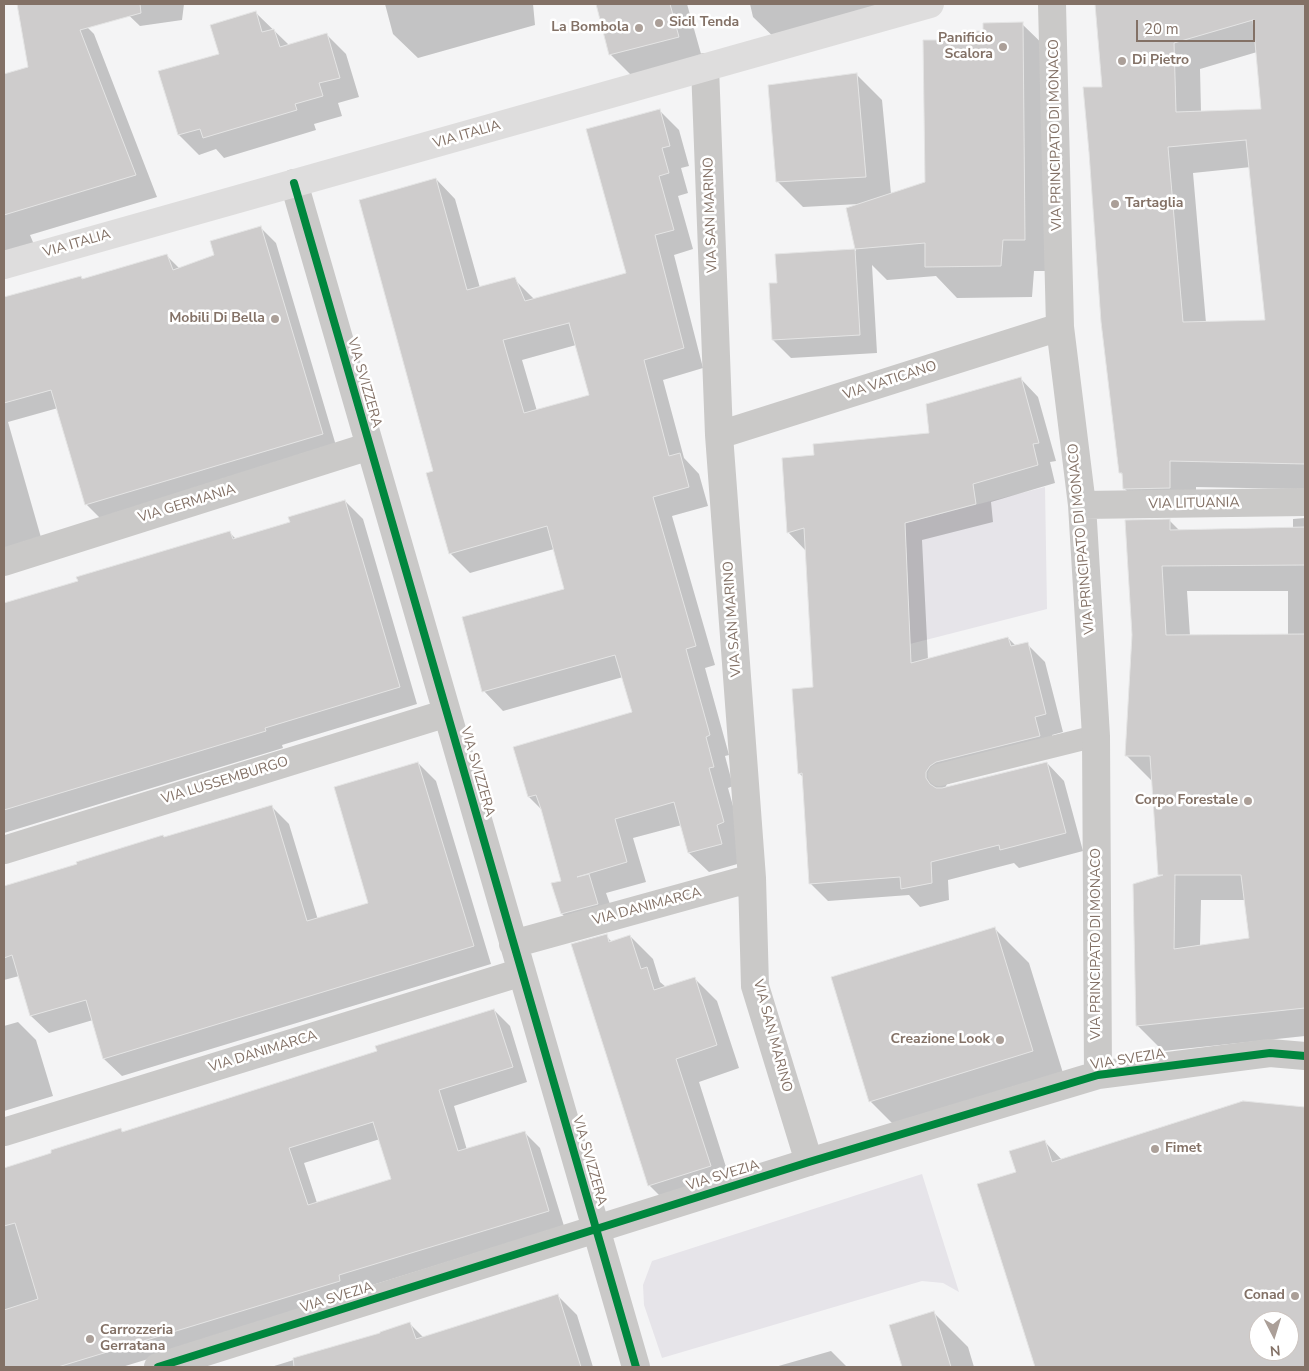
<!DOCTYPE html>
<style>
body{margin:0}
#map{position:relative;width:1309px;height:1371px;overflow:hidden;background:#f4f4f5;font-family:"Nunito Sans",sans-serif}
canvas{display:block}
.frame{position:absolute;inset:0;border:5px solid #837166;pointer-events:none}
.north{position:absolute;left:1249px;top:1311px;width:50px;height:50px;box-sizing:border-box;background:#fff;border:1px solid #cdc6c2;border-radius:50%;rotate:175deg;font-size:14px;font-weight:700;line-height:20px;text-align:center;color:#837166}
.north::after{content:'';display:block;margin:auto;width:18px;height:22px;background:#ab9f98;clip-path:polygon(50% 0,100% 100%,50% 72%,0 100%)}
.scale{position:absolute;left:1136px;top:20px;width:119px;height:22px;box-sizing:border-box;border:2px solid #837166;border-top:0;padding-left:6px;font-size:15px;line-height:18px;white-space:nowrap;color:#837166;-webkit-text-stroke:4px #fff;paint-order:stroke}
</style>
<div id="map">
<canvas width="1309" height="1371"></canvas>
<div class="frame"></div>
<div class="north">N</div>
<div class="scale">20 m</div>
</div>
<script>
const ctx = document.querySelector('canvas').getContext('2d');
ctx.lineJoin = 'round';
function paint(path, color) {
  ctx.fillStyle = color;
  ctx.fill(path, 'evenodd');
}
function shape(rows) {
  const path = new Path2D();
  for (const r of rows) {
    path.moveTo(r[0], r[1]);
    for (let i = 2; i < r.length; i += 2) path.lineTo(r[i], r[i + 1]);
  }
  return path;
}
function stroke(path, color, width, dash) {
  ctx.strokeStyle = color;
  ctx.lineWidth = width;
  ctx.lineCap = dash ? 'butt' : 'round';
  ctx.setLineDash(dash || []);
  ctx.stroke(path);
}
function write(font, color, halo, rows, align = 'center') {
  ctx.font = font + ' "Nunito Sans",sans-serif';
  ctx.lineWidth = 5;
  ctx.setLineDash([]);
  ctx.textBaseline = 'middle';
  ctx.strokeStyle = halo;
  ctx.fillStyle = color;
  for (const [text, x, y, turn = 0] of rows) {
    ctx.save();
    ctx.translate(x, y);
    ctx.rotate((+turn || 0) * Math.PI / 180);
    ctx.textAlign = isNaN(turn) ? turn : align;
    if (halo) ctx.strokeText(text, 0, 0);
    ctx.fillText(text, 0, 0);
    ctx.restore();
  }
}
paint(shape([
 [1045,487,1047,609,910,644,905,523],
 [922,1174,959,1292,943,1283,922,1281,662,1358,644,1305,643,1285,652,1261]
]), '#e6e4e9');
paint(shape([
 [117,4,184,4,182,20,140,26],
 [385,4,533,4,535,25,418,58,393,34],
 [597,4,687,4,703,61,635,79,611,55],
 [750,4,917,4,781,44,753,17],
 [1097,4,1305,4,1305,498,1296,489,1196,487,1196,514,1150,514,1124,488,1123,475,1120,472,1102,321,1084,88,1103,88],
 [1257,52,1262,110,1201,112,1200,69],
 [1251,167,1266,321,1206,323,1193,173],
 [73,13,94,34,157,197,30,235,35,247,4,256,4,76,30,68],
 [256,13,289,45,326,34,346,54,359,97,338,103,342,116,314,124,316,130,224,158,216,149,199,155,179,135,220,55],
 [1022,24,1054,55,1056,271,1034,271,1032,297,957,298,936,276,887,280,872,265,877,353,791,358,773,340,779,284,777,256,856,251,847,209,859,204,803,207,777,181,857,75,882,100,891,194,926,183,962,41,984,32],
 [659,110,679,130,689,166,681,168,688,193,678,196,693,249,674,255,703,368,663,380,684,458,699,474,708,506,672,516,715,665,705,668,729,755,725,756,733,786,728,788,743,842,741,863,709,872,689,853,682,825,633,838,646,882,606,893,617,924,582,934,562,914,553,884,562,882,542,810,529,797,634,713,623,677,503,711,484,691,566,590,554,549,470,573,450,553,435,472,436,179,455,199,480,288,514,279,535,300,627,274],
 [576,345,590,396,537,411,522,360],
 [261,228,276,243,337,449,102,520,86,504,58,408,8,422,42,541,4,552,4,298,81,277,84,280,166,255,179,268,215,256],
 [1021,379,1038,397,1056,461,1050,462,1055,483,991,502,993,522,922,540,928,660,1008,638,1016,646,1027,644,1045,662,1063,732,1052,735,1057,754,947,784,945,788,1047,763,1064,781,1083,851,1019,868,1014,863,948,880,949,900,920,907,909,895,828,901,810,883,804,778,799,773,815,688,806,551,788,532,815,456,930,434],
 [345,501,363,519,417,704,282,745,283,748,4,833,4,604,79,582,229,532,236,539,291,523],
 [1305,518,1305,1036,1163,1051,1137,1025,1162,876,1160,874,1153,782,1127,756,1170,521,1180,531,1293,529,1293,519],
 [1187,591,1288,591,1288,635,1190,636],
 [1201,900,1246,900,1250,939,1200,946],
 [418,763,436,781,491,964,122,1076,104,1059,93,1020,49,1033,31,1016,19,976,4,980,4,887,271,806,289,824,318,920,369,904],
 [994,928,1029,963,1067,1086,905,1136,871,1102,832,978],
 [606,936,612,942,630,936,653,959,660,982,666,987,694,978,717,1001,739,1068,699,1082,733,1189,672,1208,649,1185],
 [494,1010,510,1026,527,1082,454,1106,467,1150,524,1132,540,1148,564,1226,353,1291,355,1296,122,1367,4,1367,4,1170,121,1130,124,1133,378,1052],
 [380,1139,393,1180,317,1203,304,1163],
 [18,1022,36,1040,53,1096,4,1111,4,1026],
 [1243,1103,1305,1108,1305,1367,1036,1367,979,1185,1018,1173,1045,1142,1062,1160],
 [1259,1321,1289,1321,1289,1351,1259,1351],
 [557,1295,577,1315,593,1367,271,1367,410,1324,424,1338],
 [933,1312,968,1347,974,1367,903,1367,890,1326],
 [831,1351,847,1367,775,1367]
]), '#0003');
const building = shape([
 [17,4,140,4,141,13,80,30,136,175,4,215,4,74,28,67,17,4],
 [596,4,670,4,679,37,609,55,596,4],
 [1095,4,1305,4,1305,464,1170,461,1170,488,1123,489,1122,473,1119,473,1101,322,1089,152,1083,87,1102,87,1095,4],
 [1253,20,1261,109,1176,112,1174,43,1253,20],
 [1246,140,1265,320,1183,322,1168,147,1246,140],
 [256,11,262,32,274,29,280,47,327,33,340,78,319,83,323,96,295,104,297,110,203,138,200,129,178,135,158,71,219,54,210,25,256,11],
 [1023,22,1025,240,1003,240,1001,266,925,267,925,243,855,249,846,208,925,182,923,40,960,40,961,31,983,31,983,23,1023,22],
 [857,73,866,177,776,182,768,85,857,73],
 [660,109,670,146,662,148,669,173,659,176,674,230,655,235,684,348,644,360,669,456,680,453,689,487,653,497,696,646,686,649,710,735,706,737,714,767,709,768,724,822,717,825,722,844,688,853,674,802,615,819,627,862,577,877,589,874,598,904,561,914,551,883,561,881,541,809,536,795,528,797,513,747,632,712,615,655,482,692,462,617,564,589,547,526,449,554,426,473,433,471,359,200,436,178,467,290,515,277,525,301,626,273,586,129,660,109],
 [569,323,589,395,524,413,503,340,569,323],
 [261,226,323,434,85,505,51,390,4,403,4,297,81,276,82,279,167,254,173,270,214,255,210,241,261,226],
 [855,249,860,335,772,340,769,283,777,283,775,254,855,249],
 [1021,377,1039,443,1033,444,1038,465,973,484,976,504,905,523,911,663,1008,637,1011,646,1028,642,1046,714,1035,717,1040,736,936,762,930,766,926,772,926,778,930,784,936,788,942,788,1047,762,1066,833,1000,850,999,845,931,862,932,883,901,889,900,877,809,884,802,773,798,774,792,689,813,687,804,528,787,533,782,458,814,455,813,444,929,433,926,404,1021,377],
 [345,500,400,687,265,728,266,731,4,810,4,603,78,581,76,577,230,531,233,539,290,522,288,517,345,500],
 [1170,519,1170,530,1305,527,1305,565,1162,566,1166,635,1305,634,1305,1008,1136,1026,1133,884,1163,875,1158,875,1150,756,1125,756,1132,635,1125,520,1170,519],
 [1175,875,1241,875,1249,938,1174,949,1175,875],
 [418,762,474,946,103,1059,86,1000,30,1016,12,955,4,958,4,886,77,864,76,862,163,835,164,837,272,805,307,921,368,903,334,787,418,762],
 [995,927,1033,1051,869,1102,831,977,995,927],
 [607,934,609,942,630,935,641,969,647,967,654,990,695,977,717,1045,676,1059,711,1166,648,1186,571,944,607,934],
 [494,1009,513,1067,439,1090,458,1151,525,1131,549,1211,339,1275,340,1281,58,1367,4,1367,4,1310,38,1299,15,1223,4,1226,4,1168,51,1153,51,1150,121,1128,122,1132,377,1051,375,1046,494,1009],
 [373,1122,391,1179,308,1205,289,1148,373,1122],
 [1243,1101,1305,1107,1305,1367,1035,1367,977,1184,1016,1172,1009,1151,1045,1140,1052,1162,1243,1101],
 [1259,1321,1289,1321,1289,1351,1259,1351,1259,1321],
 [558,1294,581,1367,294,1367,293,1358,380,1333,380,1332,410,1322,416,1339,558,1294],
 [934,1311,951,1367,902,1367,889,1325,934,1311]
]);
paint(building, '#cecccc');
stroke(building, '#e4e4e4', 1);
stroke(shape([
 [939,775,1096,736]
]), '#cac9c8', 22);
stroke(shape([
 [1052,4,1060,327,1082,505,1096,736,1098,1075],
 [705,67,719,435,752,878,755,986,809,1162],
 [294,183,636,1367],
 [719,435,1060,327],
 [1082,505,1305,502],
 [4,562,370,446],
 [4,850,447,713],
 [513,944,752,878],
 [4,1132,522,972],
 [158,1367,809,1162,1098,1075,1270,1053,1305,1056]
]), '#cac9c8', 28);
stroke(shape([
 [4,265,930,4]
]), '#dedddd', 28);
stroke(shape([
 [294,183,636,1367],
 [158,1367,809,1162,1098,1075,1270,1053,1305,1056]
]), '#00873e', 8);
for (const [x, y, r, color] of [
 [659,23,5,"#ab9f98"],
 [639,28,5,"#ab9f98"],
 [1003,47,5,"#ab9f98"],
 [1122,61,5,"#ab9f98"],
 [1115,204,5,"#ab9f98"],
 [275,319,5,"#ab9f98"],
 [1248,801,5,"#ab9f98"],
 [1000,1040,5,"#ab9f98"],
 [1155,1149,5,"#ab9f98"],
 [1295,1296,5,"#ab9f98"],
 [90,1339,5,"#ab9f98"]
]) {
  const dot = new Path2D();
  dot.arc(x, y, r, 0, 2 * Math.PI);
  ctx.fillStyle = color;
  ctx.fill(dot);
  stroke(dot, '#fff', 2);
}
write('bold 14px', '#837166', '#fff', [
 ["Sicil Tenda",669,23,"left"],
 ["La Bombola",629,28],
 ["Panificio",993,39],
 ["Scalora",993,55],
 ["Di Pietro",1132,61,"left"],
 ["Tartaglia",1125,204,"left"],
 ["Mobili Di Bella",265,319],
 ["Corpo Forestale",1238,801],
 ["Creazione Look",990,1040],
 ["Fimet",1165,1149,"left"],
 ["Conad",1285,1296],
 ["Carrozzeria",100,1331,"left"],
 ["Gerratana",100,1347,"left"]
], 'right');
write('14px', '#837166', '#fff', [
 ["VIA ITALIA",467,135,-16],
 ["VIA PRINCIPATO DI MONACO",1056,135,-91],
 ["VIA SAN MARINO",711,215,-92],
 ["VIA ITALIA",77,244,-16],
 ["VIA VATICANO",890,381,-18],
 ["VIA SVIZZERA",364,383,74],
 ["VIA GERMANIA",187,504,-17],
 ["VIA LITUANIA",1194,504,-1],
 ["VIA PRINCIPATO DI MONACO",1082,539,-95],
 ["VIA SAN MARINO",733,619,-94],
 ["VIA SVIZZERA",477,772,74],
 ["VIA LUSSEMBURGO",225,781,-17],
 ["VIA DANIMARCA",647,907,-15],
 ["VIA PRINCIPATO DI MONACO",1097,944,-90],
 ["VIA SAN MARINO",772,1036,75],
 ["VIA DANIMARCA",263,1052,-17],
 ["VIA SVEZIA",1128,1060,-9],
 ["VIA SVIZZERA",589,1161,74],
 ["VIA SVEZIA",723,1176,-17],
 ["VIA SVEZIA",337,1298,-17]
]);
</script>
